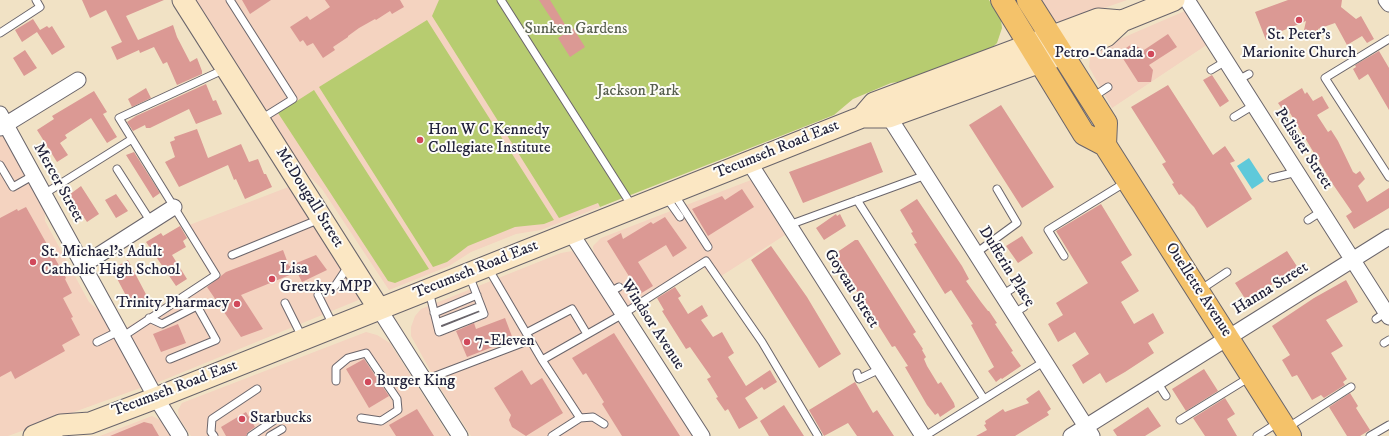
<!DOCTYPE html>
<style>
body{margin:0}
canvas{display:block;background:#f1e2c5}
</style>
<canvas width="1389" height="436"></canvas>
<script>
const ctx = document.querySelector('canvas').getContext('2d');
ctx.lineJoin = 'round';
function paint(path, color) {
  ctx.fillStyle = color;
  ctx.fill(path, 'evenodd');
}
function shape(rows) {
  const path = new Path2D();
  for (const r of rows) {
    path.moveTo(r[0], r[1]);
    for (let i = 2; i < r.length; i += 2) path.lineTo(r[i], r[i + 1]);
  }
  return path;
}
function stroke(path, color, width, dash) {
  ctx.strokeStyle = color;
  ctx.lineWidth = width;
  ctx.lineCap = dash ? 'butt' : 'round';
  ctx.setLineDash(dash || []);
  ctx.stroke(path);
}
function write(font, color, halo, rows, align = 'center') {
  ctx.font = font + ' "IM FELL DW Pica",serif';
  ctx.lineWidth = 4;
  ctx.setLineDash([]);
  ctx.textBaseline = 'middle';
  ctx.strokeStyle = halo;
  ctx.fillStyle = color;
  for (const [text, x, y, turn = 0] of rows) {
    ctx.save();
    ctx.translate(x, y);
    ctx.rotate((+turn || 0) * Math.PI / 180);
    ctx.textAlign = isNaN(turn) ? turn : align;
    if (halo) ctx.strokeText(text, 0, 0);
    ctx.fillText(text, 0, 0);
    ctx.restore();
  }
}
paint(shape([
 [192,0,471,0,600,207,541,230,516,234,471,252,449,266,389,290,322,189,293,160],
 [1037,0,1127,0,1065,22,1051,21],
 [1185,11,1193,20,1208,44,1112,108,1089,67,1090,58,1099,48],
 [3,133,45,209,45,221,89,302,104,315,143,387,8,436,0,436,0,135],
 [751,180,785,235,715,280,703,267,631,312,594,256,593,246,601,238],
 [291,186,361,299,154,384,123,330,210,275,184,227],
 [572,251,578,258,692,436,471,436,439,386,411,336,411,327,415,316,421,309,561,253],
 [366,332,377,335,390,343,449,436,191,436,179,418,178,410,182,403],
 [152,416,160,420,171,436,100,436]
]), '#f4d3c0');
paint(shape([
 [439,0,989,0,1001,20,1002,28,997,43,989,51,917,79,891,83,853,99,834,115,600,207,598,203,559,218,432,16],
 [427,20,554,220,544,224,515,227,468,246,447,262,433,267,319,87],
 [314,90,429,269,395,283,388,281,278,113]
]), '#b7cc70');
paint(shape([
 [1249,158,1264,181,1252,189,1237,166]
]), '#5fc9da');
paint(shape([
 [82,0,164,0,126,16,138,40,173,25,177,37,190,62,197,58,202,71,202,74,177,85,167,62,163,64,154,47,140,53,139,50,117,60,111,47,122,42,106,10,90,18],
 [242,0,271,0,250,14],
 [325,0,400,0,404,7,392,14,390,11,376,20,375,19,359,28,348,36,348,37,333,47,335,50,323,58,313,43,307,46,303,40,300,42,290,27,307,16,310,20,330,7],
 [539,0,550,0,567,28,560,32],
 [1288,0,1342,0,1341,7,1356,19,1361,16,1374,39,1367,43,1362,36,1347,45,1335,23,1318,29,1318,32,1304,30,1306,21,1277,33,1278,35,1266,40,1255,12],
 [33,19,40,30,47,26,49,28,52,26,65,47,52,55,37,32,22,42,15,30],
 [573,28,585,47,570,57,558,38],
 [1168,34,1177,47,1149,65,1153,70,1151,82,1138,82,1122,57,1123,50,1132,44,1144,50],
 [25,50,37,68,24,76,13,58],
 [1379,51,1389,68,1389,110,1368,74,1359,80,1353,69,1356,67,1355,65],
 [1212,75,1229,101,1220,107,1203,80],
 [206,84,213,101,216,100,222,114,196,124,189,109,150,128,146,128,145,125,133,131,127,122,136,116],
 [1168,85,1213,155,1225,146,1235,161,1230,163,1252,199,1207,228,1194,207,1181,194,1179,195,1172,184,1174,183,1162,164,1166,162,1131,107],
 [146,88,151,98,132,107,128,99],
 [1302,88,1305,94,1307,92,1313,101,1322,96,1329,108,1317,115,1328,132,1331,130,1338,141,1353,172,1356,174,1360,171,1365,179,1358,186,1367,202,1389,188,1389,208,1354,229,1346,216,1352,212,1332,183,1290,113,1287,116,1278,103],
 [94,91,107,112,103,114,117,137,107,143,91,118,65,135,67,138,60,143,68,155,57,162,37,130,54,119,52,116],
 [1001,105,1054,187,1022,208,969,125],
 [197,129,208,158,241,144,249,162,258,159,264,174,266,174,272,187,245,199,236,179,234,180,228,165,179,187,165,162,175,157,170,142,175,140,174,137],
 [871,142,883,172,803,203,789,172],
 [134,152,160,193,153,198,126,155],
 [81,186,99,214,87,222,69,195],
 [742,189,754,207,708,236,692,209,722,196,725,200],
 [116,194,128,211,116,218,105,200],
 [917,199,962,266,969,279,966,281,981,302,988,311,989,311,997,323,995,324,1013,351,1011,352,1021,366,1002,379,1001,378,996,382,988,371,994,367,971,325,973,324,951,290,945,294,914,244,917,243,911,233,913,232,900,210],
 [1101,204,1132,255,1121,262,1139,291,1121,302,1134,324,1153,313,1164,333,1148,343,1154,353,1125,372,1106,383,1100,373,1083,384,1072,365,1089,354,1075,332,1058,342,1048,324,1063,315,1056,303,1088,283,1056,231],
 [26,207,66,278,65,279,72,293,63,298,73,317,71,318,80,335,62,345,65,351,15,379,11,371,0,377,0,218,17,209,18,211],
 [836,214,837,216,840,214,846,226,824,240,816,228],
 [665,217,687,248,673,257,666,245,638,262,653,286,640,294,607,241,621,233,623,239,651,222,653,224],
 [180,226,187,238,183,241,186,247,172,255,187,279,176,286,146,242,161,233,163,236],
 [1022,236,1033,253,1018,263,1006,246],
 [855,240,858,240,916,332,913,334,923,349,922,350,926,357,924,359,927,366,938,384,941,382,954,403,955,407,940,417,938,413,935,415,927,405,905,367,908,366,895,346,892,347,875,320,873,321,859,294,847,279,833,255],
 [771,246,807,297,841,354,819,368,751,260],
 [283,250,289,266,316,255,327,270,302,282,297,272,241,295,263,329,241,337,207,287,226,272],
 [1287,251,1298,268,1249,299,1244,297,1235,283],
 [128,260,149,300,133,309,112,269],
 [1346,280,1358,302,1326,320,1343,346,1331,353,1347,379,1343,382,1345,385,1324,398,1321,395,1312,400,1297,375,1292,377,1282,360,1290,355,1272,326,1314,298],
 [675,287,681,296,678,298,688,314,702,305,708,316,701,320,713,337,722,332,734,353,728,357,746,386,770,370,777,382,764,390,762,387,745,398,758,418,739,429,728,409,725,411,716,398,718,397,707,379,711,377,690,347,686,349,662,311,664,310,657,298],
 [505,318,513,339,467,357,456,331,474,323,476,329],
 [178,324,186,343,161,352,153,334],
 [614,333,680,436,622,436,602,404,604,402,586,373,583,375,572,358],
 [364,359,389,396,369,408,346,369],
 [1204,369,1218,391,1186,411,1172,389],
 [522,370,531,385,542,378,563,413,526,436,512,427,509,420,511,415,494,388],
 [855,382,873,413,877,410,894,436,857,436,848,423,824,436,809,410],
 [1039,390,1051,409,1047,412,1049,415,1015,436,976,436,987,430,984,425,986,424,985,421,1003,409,1005,412,1029,403,1026,399],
 [1350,393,1358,406,1356,408,1370,430,1360,436,1347,436,1329,407],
 [1225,398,1235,414,1227,419,1237,436,1205,436,1193,418],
 [784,405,804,436,769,436,760,421],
 [1148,407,1161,426,1145,436,1117,436,1113,430],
 [417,409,434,436,396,436,389,425],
 [246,412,255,427,248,432,246,436,226,436,221,427],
 [144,422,152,424,159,436,110,436]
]), '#db9994');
const lane = shape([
 [230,0,293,99,261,119],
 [501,0,632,206],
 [0,33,40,7,36,0],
 [1389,39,1325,78,1389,177],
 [1211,70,1226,61],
 [1238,80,1249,74],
 [1093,97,1108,87],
 [1234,117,1254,105],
 [0,165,13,187,34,175],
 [117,169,151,222],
 [1272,178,1297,172],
 [44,194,132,139],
 [674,194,708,247],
 [666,197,680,217],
 [857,200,984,399],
 [1308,220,1322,211],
 [789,225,926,175],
 [976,253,1017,223,997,189],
 [232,255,320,219],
 [1064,256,1048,230,1126,182],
 [488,268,542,360,580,418],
 [335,286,349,265],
 [1200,290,1227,272],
 [429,291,439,332,484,314,481,306],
 [610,292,619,287],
 [318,295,333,325],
 [1002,295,1013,288],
 [285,303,302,337],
 [434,313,477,295],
 [1014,313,1024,307],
 [149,318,162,324,197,306,216,340,170,359],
 [1376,319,1386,312],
 [437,323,481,306,469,275],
 [526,333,572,309,587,334],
 [122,337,216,275,119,118,225,69],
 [97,342,119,331],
 [1384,343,1389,340],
 [542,360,623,314,706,261,762,342,818,436],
 [857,373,859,379,880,369],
 [425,380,530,340],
 [336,381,336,368,348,358,366,353,397,399,398,410,381,421,361,418],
 [1157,382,1166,396],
 [1180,420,1250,377],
 [1287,428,1351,387],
 [214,436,211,432,212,419,257,389],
 [251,436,276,419],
 [270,436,282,429],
 [552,436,580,418,593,417,604,424],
 [925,436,1045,361],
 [1257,436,1279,422],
 [1370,436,1389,425]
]);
const street = shape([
 [1187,0,1389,317],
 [1386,0,1389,4],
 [0,114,156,398,180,436],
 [889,117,1092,436],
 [0,128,78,80],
 [749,162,923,436],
 [571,233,702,436],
 [83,265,174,207],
 [379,309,460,436],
 [1071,436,1389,237]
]);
const secondary = shape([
 [183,0,379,309],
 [862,117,874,103,1098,19,1122,21],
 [34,436,61,425,90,423,156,398,862,117,889,117,1063,54,1106,36,1122,21,1174,0]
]);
const primary = shape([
 [1002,0,1084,134,1105,145,1290,436],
 [1028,0,1106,123,1105,145]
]);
stroke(lane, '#6a656b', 9);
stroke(street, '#6a656b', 17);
stroke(secondary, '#6a656b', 23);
stroke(primary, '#6a656b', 24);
stroke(lane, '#fff', 7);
stroke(street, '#fff', 15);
stroke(secondary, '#fbe7c3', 21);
stroke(primary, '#f4c26a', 22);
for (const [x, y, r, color] of [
 [1299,20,4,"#d1495b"],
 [1151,54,4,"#d1495b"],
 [420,140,4,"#d1495b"],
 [33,262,4,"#d1495b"],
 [272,279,4,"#d1495b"],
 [237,304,4,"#d1495b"],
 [467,342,4,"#d1495b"],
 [368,382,4,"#d1495b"],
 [242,419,4,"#d1495b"]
]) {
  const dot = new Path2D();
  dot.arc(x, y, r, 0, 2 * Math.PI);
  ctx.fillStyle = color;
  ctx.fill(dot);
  stroke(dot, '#fdfcf7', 1.5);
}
write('16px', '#565e4e', '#fdfcf7', [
 ["Sunken Gardens",576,30],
 ["Jackson Park",638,92]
]);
write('16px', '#22223b', '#fdfcf7', [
 ["St. Peter's",1299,36,"center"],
 ["Marionite Church",1299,54,"center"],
 ["Petro-Canada",1143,54,"right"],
 ["Hon W C Kennedy",428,131],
 ["Collegiate Institute",428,149],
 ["St. Michael's Adult",41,253],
 ["Catholic High School",41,271],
 ["Lisa",280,270],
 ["Gretzky, MPP",280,288],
 ["Trinity Pharmacy",229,304,"right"],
 ["7-Eleven",475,342],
 ["Burger King",376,382],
 ["Starbucks",250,419]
], 'left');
write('16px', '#22223b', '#fdfcf7', [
 ["Pelissier Street",1303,149,57],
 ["Tecumseh Road East",777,150,-22],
 ["Mercer Street",58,183,61],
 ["McDougall Street",309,198,58],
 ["Dufferin Place",1006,267,58],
 ["Tecumseh Road East",476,270,-22],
 ["Goyeau Street",851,289,58],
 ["Hanna Street",1271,289,-32],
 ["Ouellette Avenue",1198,290,57],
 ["Windsor Avenue",652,325,57],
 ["Tecumseh Road East",175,389,-21]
]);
</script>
